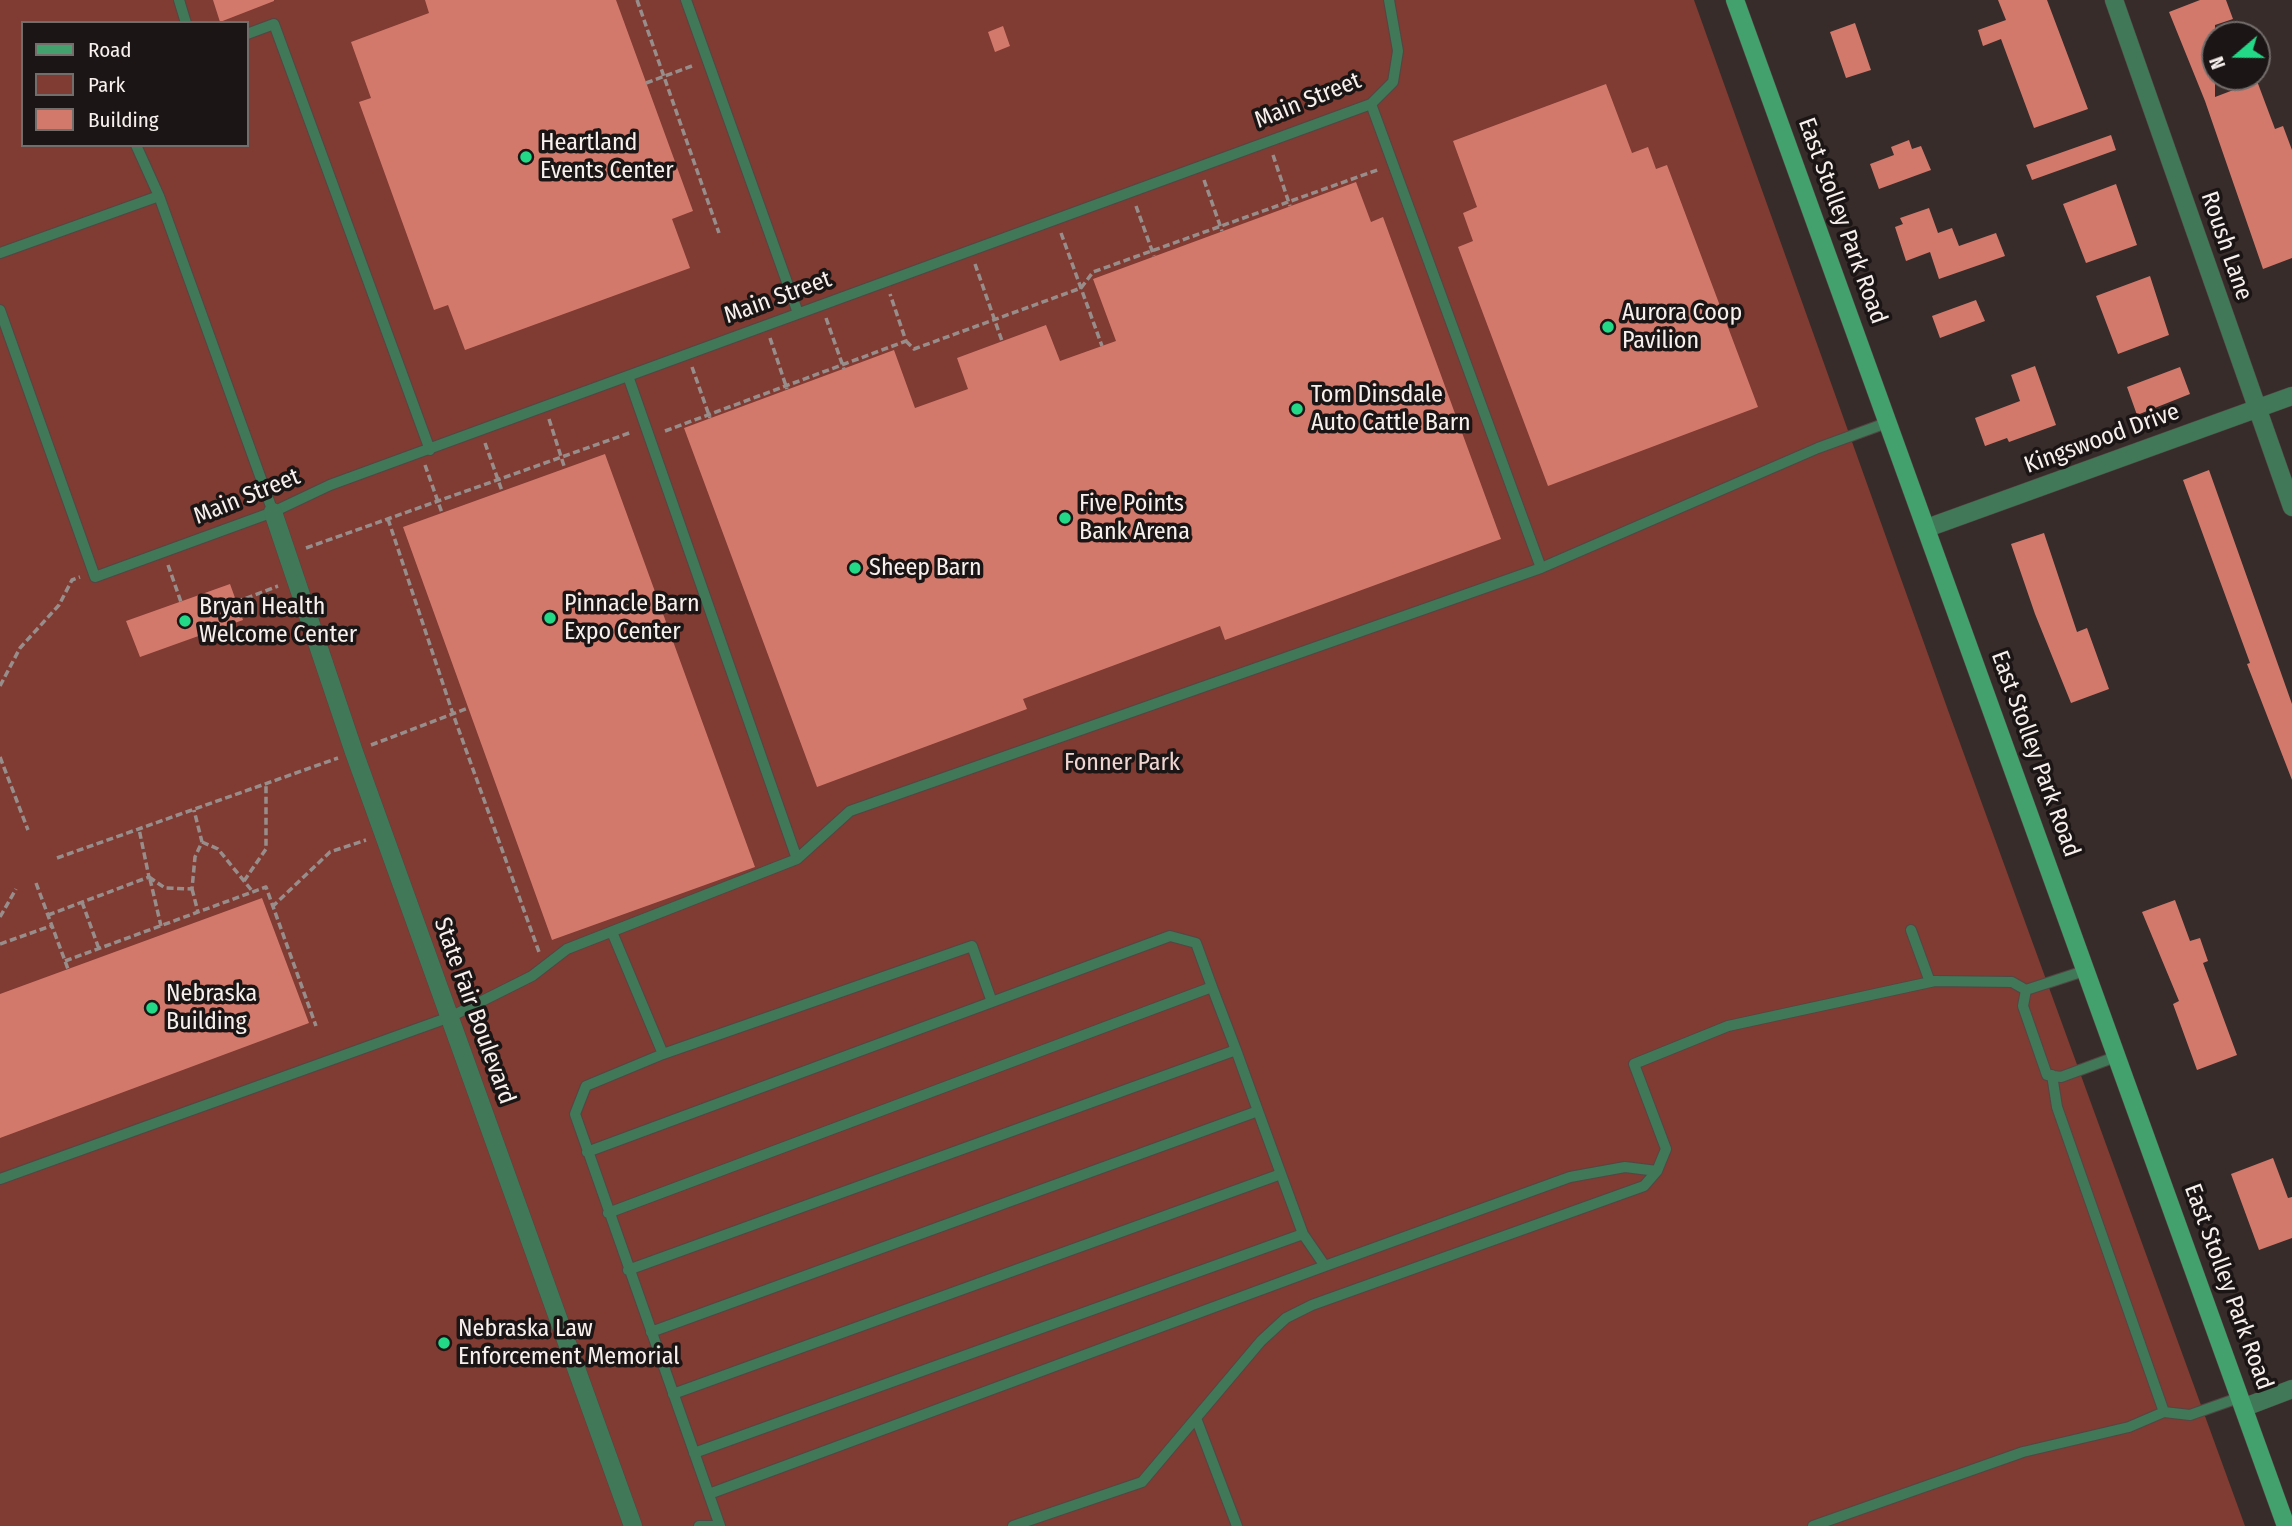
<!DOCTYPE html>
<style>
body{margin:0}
#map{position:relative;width:2292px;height:1526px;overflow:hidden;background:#372c2a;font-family:"Fira Sans Condensed",sans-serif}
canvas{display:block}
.legend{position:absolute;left:21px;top:21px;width:228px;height:126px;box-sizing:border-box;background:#1b1615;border:2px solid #736d6c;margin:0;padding:9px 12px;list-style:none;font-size:21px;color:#f7f0ee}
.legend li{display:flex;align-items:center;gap:14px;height:35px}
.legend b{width:35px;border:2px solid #736d6c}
.north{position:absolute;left:2201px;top:21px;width:70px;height:70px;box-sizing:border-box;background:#1b1615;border:2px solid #736d6c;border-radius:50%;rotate:250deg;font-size:19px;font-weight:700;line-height:28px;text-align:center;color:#f7f0ee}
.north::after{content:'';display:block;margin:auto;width:24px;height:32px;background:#23d886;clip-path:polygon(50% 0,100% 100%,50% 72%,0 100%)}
</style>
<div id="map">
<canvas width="2292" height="1526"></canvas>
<ul class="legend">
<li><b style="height:9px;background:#43a16d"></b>Road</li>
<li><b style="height:19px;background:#803b32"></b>Park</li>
<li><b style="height:19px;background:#d3796c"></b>Building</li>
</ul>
<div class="north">N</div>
</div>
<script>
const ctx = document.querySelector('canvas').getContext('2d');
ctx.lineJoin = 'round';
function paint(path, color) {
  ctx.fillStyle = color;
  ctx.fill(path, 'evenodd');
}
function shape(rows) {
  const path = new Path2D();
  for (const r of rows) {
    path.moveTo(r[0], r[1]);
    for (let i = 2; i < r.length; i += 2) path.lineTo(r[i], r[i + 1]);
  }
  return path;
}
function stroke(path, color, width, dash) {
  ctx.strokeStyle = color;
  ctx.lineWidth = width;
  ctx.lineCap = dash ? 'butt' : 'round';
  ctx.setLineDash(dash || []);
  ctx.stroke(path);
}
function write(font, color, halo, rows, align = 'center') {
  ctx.font = font + ' "Fira Sans Condensed",sans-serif';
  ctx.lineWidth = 7;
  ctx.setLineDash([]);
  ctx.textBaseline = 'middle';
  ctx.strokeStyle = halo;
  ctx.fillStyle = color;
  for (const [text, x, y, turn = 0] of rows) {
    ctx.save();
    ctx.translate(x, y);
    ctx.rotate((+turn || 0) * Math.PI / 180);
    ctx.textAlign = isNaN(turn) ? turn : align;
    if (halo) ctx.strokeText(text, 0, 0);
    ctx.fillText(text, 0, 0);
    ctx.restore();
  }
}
paint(shape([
 [0,0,1694,0,1949,713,2245,1526,0,1526],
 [23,23,247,23,247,145,23,145]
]), '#803b32');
paint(shape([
 [213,0,274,0,274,1,220,22],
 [425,0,616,0,693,211,672,219,690,268,465,350,448,305,434,310,359,102,371,98,351,42,429,13],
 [1998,0,2047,0,2088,109,2034,128,2001,39,1983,46,1978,30,2006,20],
 [2200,0,2226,0,2233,19,2215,25,2215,97,2257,81,2275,129,2283,126,2292,150,2292,258,2263,269,2205,101,2169,12],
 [1855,23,1871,70,1846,78,1830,32],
 [1003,26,1010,46,995,52,988,32],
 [1606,84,1632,153,1648,147,1656,169,1667,165,1758,407,1548,486,1458,247,1473,241,1463,213,1477,207,1453,141],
 [2111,135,2116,150,2032,180,2026,165],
 [1909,140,1912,149,1921,146,1931,170,1879,189,1870,164,1894,155,1891,147],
 [1356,182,1371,222,1383,217,1501,539,1225,640,1220,626,1023,699,1027,709,817,787,684,428,894,350,915,408,968,389,957,358,1046,325,1060,361,1116,341,1093,279],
 [2116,184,2137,245,2086,263,2063,204],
 [1929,208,1938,233,1952,228,1959,246,1996,233,2005,256,1939,279,1930,252,1906,261,1895,227,1903,224,1900,218],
 [2150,276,2169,335,2118,354,2096,296],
 [1976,300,1985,321,1940,338,1932,316],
 [2035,366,2056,425,2009,442,2007,438,1985,446,1975,418,2020,401,2011,375],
 [2180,367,2190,394,2137,415,2127,387],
 [605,454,755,867,552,940,403,527],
 [2209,470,2292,704,2292,780,2247,664,2250,663,2183,480],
 [2044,533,2077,632,2087,628,2109,689,2071,703,2035,614,2011,544],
 [230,584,243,620,140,657,126,621],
 [262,898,309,1023,0,1138,0,994],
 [2175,900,2190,941,2200,938,2208,961,2203,963,2237,1055,2197,1070,2173,1004,2179,1001,2142,912],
 [2273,1158,2288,1198,2292,1197,2292,1238,2259,1250,2231,1174]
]), '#d3796c');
const lane = shape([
 [179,0,186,23],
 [686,0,798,313],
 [247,34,274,24,430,450],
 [136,145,159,196,273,512],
 [0,253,159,196],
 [0,310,95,577,273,512,330,485,1371,104,1393,82,1398,51,1389,0],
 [1541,568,1818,448,1889,422],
 [797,859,850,811,1541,568,1371,104],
 [1911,930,1930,982],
 [612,932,663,1054,586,1086,575,1114,720,1526],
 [2026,990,2023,1006,2047,1075,2061,1077,2118,1056],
 [663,1054,972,946,992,1002],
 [2052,1075,2057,1107,2164,1412,2190,1415,2241,1397],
 [587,1152,1170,936,1196,943,1212,987],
 [0,1179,450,1017,532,976,567,949,797,859,628,376],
 [608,1213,1212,987,1236,1050],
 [1325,1266,1570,1177,1625,1167,1657,1171],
 [628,1270,1236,1050,1258,1111],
 [651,1332,1258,1111,1281,1174],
 [673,1394,1281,1174,1303,1234,694,1453],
 [1196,1418,1237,1526],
 [709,1494,1325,1266,1303,1234],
 [699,1526,714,1526],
 [1013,1526,1142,1482,1261,1341,1286,1318,1312,1305,1644,1186,1657,1171,1666,1149,1634,1064,1728,1026,1935,981,2012,982,2026,990,2087,970],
 [1813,1526,2023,1452,2129,1427,2164,1412]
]);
const street = shape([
 [2114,0,2292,507],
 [273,512,354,752,633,1526],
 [1927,528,2292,396],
 [2245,1407,2292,1389]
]);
const secondary = shape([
 [1735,0,2286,1526]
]);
stroke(lane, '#524745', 12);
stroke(street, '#524745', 19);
stroke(secondary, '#524745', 19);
stroke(shape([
 [637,0,719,233],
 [646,83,692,66],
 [1273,155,1290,206],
 [1204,180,1222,231],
 [1136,206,1154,256],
 [1061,233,1102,346],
 [975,264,1002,341],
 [826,318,844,369],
 [770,338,787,389],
 [906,341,914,349,1081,288,1093,272,1380,169],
 [692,367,710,418],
 [549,419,565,469],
 [665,431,906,341,890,294],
 [485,443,502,491],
 [425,465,442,513],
 [388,519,453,714,539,952],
 [306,548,632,432],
 [168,565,181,602],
 [236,602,278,586],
 [0,686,20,648,59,605,72,580,80,577],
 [371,745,468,708],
 [0,757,28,830],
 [202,842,218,849,253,892],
 [57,858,338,758],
 [149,877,165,888,192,889,195,857,202,842,194,810],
 [150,879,161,926],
 [244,881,266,849,266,783],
 [36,883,68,969],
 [192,889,198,912],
 [82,902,99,949],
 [272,907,330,852,366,840],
 [48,915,149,877,139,829],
 [0,917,16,889],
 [0,944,51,926],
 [65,961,266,887,316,1026]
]), '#978e8c', 3.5, [7, 3.5]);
stroke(lane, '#417858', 10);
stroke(street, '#417858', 18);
stroke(secondary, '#43a16d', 18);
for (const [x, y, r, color] of [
 [526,157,7,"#23d886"],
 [1608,327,7,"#23d886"],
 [1297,409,7,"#23d886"],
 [1065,518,7,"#23d886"],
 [855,568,7,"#23d886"],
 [550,618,7,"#23d886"],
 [185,621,7,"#23d886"],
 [152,1008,7,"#23d886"],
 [444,1343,7,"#23d886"]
]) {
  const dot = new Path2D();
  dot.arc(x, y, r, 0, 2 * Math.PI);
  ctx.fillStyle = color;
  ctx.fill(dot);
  stroke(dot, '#1b1615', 2.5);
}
write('24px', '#f7f0ee', '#1b1615', [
 ["Main Street",1308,101,-22],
 ["East Stolley Park Road",1842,221,70],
 ["Roush Lane",2226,246,71],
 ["Main Street",778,298,-20],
 ["Kingswood Drive",2102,439,-20],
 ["Main Street",247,497,-22],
 ["East Stolley Park Road",2035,754,70],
 ["State Fair Boulevard",474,1011,70],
 ["East Stolley Park Road",2228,1287,70]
]);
write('24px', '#f7f0ee', '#1b1615', [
 ["Heartland",540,143],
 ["Events Center",540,171],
 ["Aurora Coop",1622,313],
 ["Pavilion",1622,341],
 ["Tom Dinsdale",1311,395],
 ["Auto Cattle Barn",1311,423],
 ["Five Points",1079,504],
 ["Bank Arena",1079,532],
 ["Sheep Barn",869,568],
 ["Pinnacle Barn",564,604],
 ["Expo Center",564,632],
 ["Bryan Health",199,607],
 ["Welcome Center",199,635],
 ["Nebraska",166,994],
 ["Building",166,1022],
 ["Nebraska Law",458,1329],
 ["Enforcement Memorial",458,1357]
], 'left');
write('24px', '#f0d6d2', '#1b1615', [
 ["Fonner Park",1122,763]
]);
</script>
